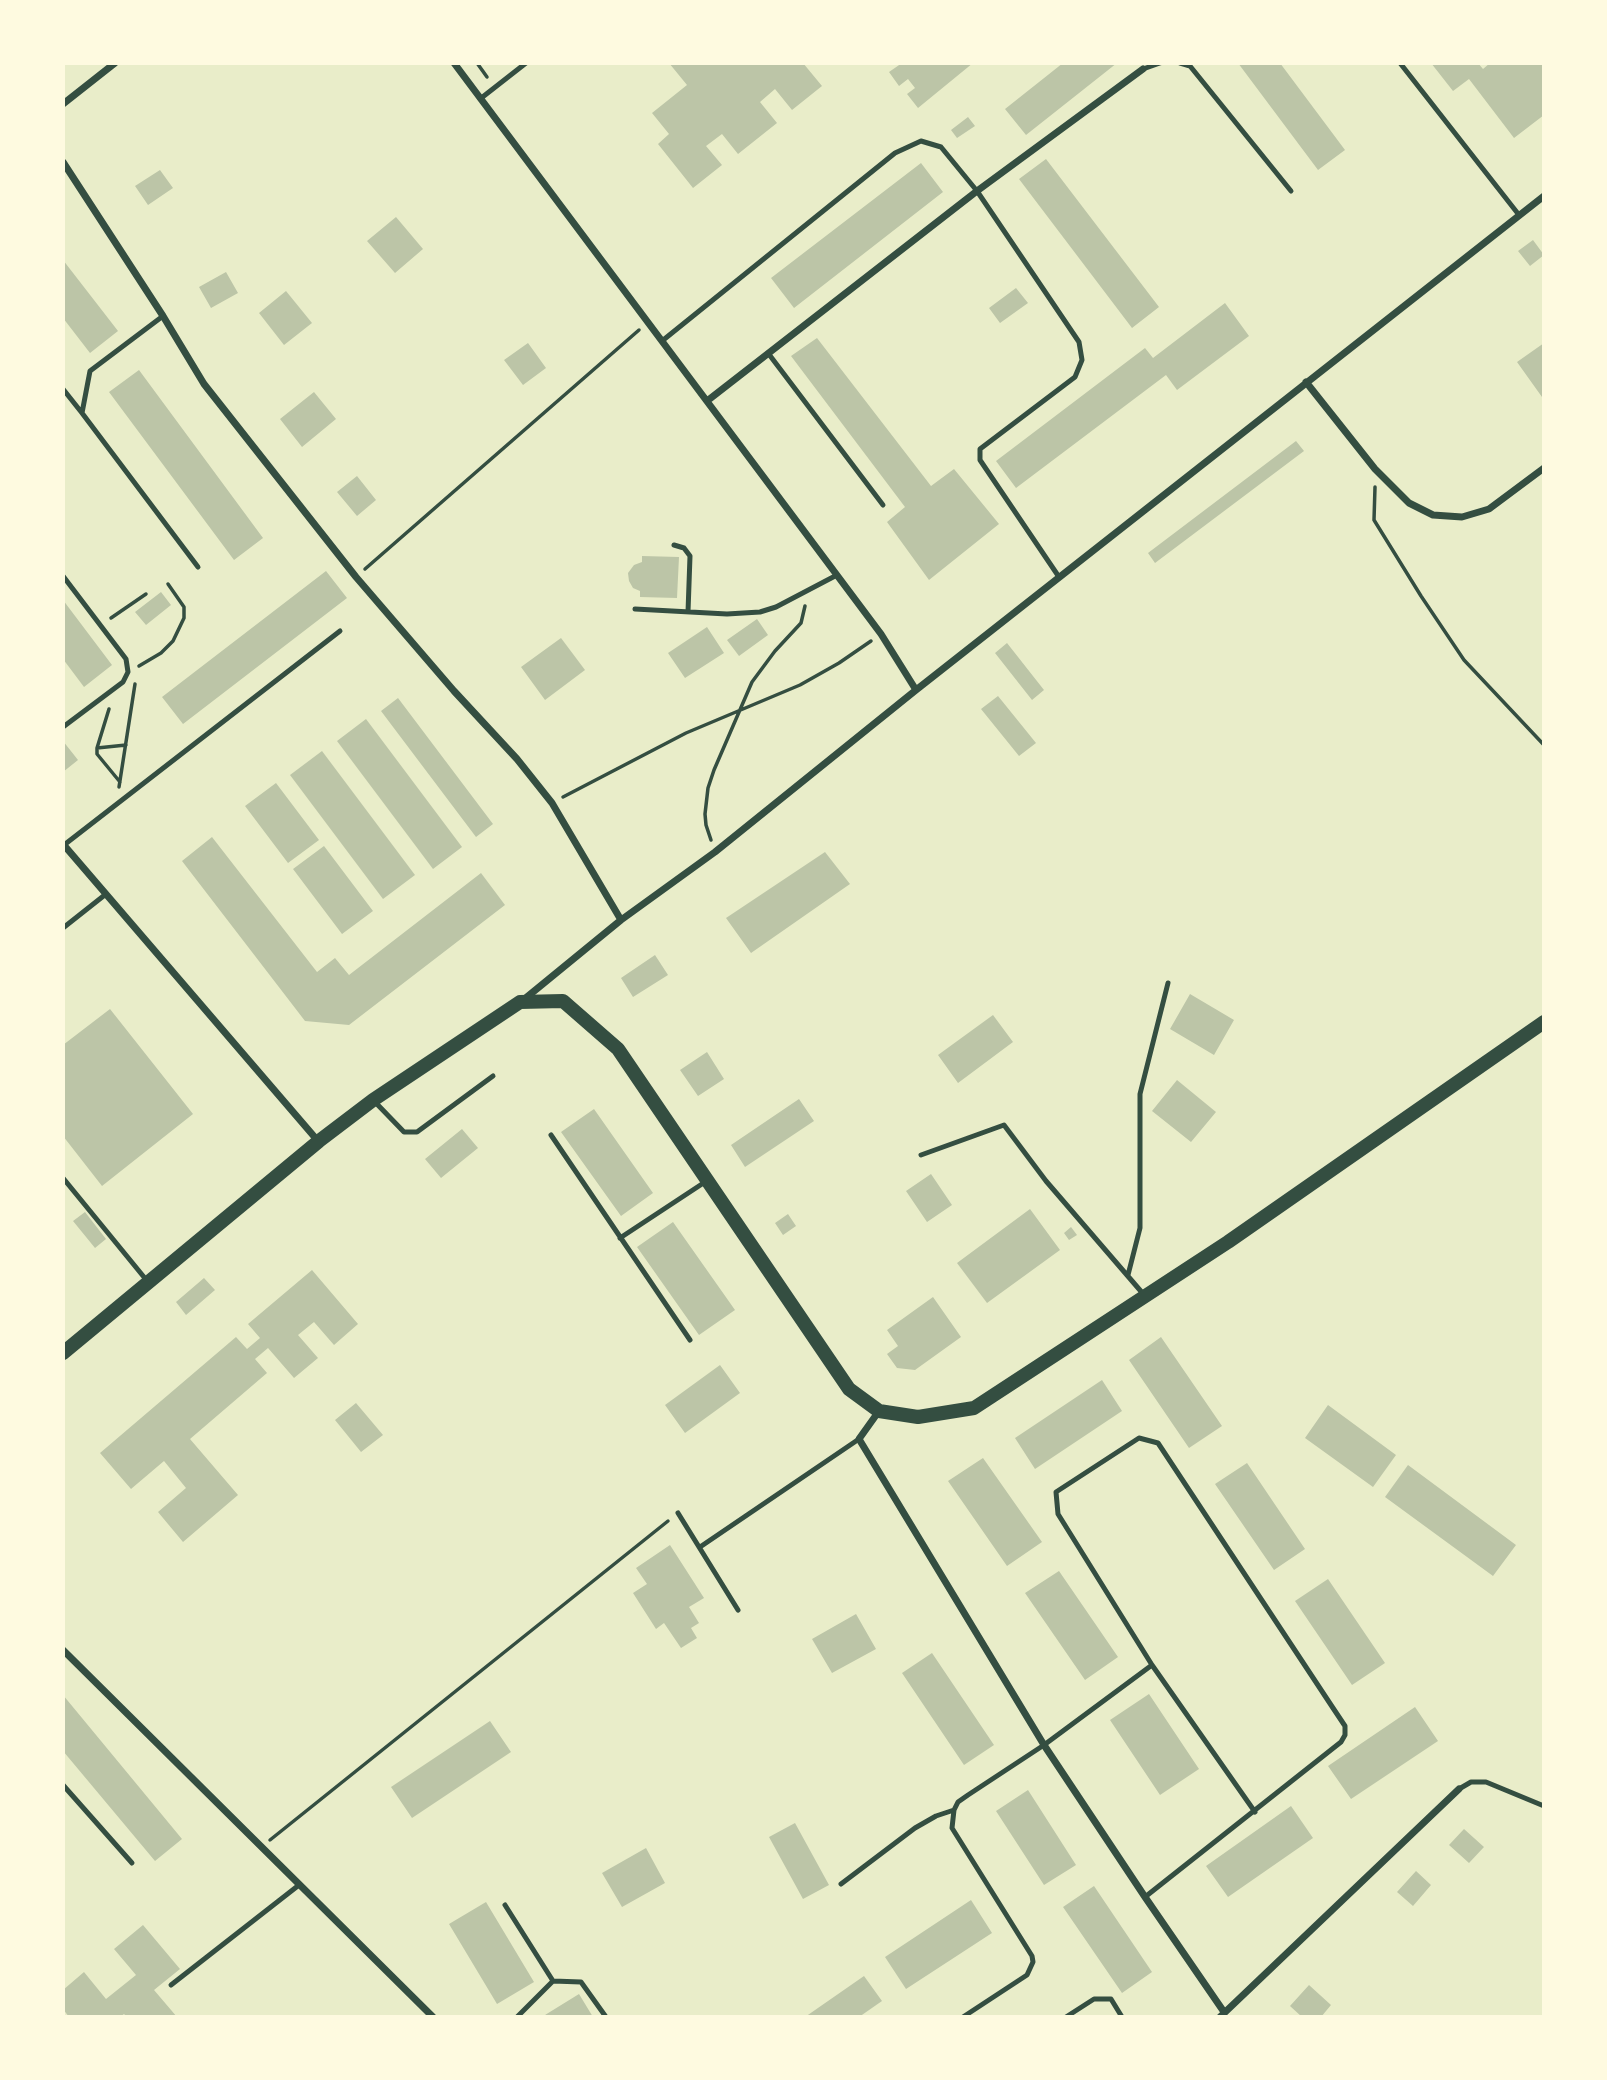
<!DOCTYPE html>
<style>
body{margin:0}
#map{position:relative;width:1607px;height:2080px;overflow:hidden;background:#e9edc9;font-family:"Noto Sans",sans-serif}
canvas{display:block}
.frame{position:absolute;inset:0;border:65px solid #fefae0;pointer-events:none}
</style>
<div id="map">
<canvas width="1607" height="2080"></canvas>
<div class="frame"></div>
</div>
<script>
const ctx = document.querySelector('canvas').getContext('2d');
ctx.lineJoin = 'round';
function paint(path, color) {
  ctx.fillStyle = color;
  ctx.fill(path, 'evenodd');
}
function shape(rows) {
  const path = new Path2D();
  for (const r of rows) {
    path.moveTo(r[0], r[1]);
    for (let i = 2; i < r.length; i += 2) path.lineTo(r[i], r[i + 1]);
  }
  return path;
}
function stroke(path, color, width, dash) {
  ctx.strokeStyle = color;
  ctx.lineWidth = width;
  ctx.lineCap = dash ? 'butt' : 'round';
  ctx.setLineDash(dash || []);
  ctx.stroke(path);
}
paint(shape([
 [669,63,803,63,822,86,792,110,775,89,760,102,777,123,738,154,722,134,706,146,722,165,693,188,658,144,669,134,652,113,687,85],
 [902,63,973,63,918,108,907,94,915,88,908,79,899,86,889,72],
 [1063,63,1117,63,1026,135,1005,109],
 [1238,63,1280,63,1345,150,1318,170],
 [1431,63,1478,63,1483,69,1490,63,1544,63,1544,115,1514,138,1469,79,1453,91],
 [968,117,975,126,957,138,951,130],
 [1046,159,1159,307,1132,328,1019,179],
 [921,163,943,192,794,308,771,278],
 [160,170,173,188,148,205,135,186],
 [396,217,423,249,395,273,367,241],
 [1533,240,1544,255,1530,266,1518,251],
 [63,260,118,331,90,353,63,318],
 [226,272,238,293,211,308,199,287],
 [1016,288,1028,303,1000,323,989,308],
 [286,291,312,323,284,345,259,313],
 [1225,303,1249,336,1177,390,1166,375,1016,488,996,461,1145,348,1153,358],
 [817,338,931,486,954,469,999,524,929,580,887,522,905,507,791,356],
 [528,343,546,368,523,385,504,360],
 [1544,343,1544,396,1542,397,1517,362],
 [139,370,263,538,234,560,109,392],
 [314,392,336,419,302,447,280,419],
 [1296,441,1304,451,1155,563,1148,553],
 [357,476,376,500,357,516,337,492],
 [642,556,679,557,677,598,640,597,640,591,633,588,629,581,628,573,634,565,642,562],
 [326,571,347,598,183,724,162,697],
 [161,592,171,605,146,625,135,612],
 [63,600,112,665,84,687,63,659],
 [757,619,768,635,739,656,727,640],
 [707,627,724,653,685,678,668,653],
 [561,638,585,670,545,700,521,667],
 [1007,643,1044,690,1032,700,995,653],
 [998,696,1036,743,1019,756,981,709],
 [398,698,493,824,476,837,381,711],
 [366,719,462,847,433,869,337,741],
 [63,741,78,760,63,772],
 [322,751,415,875,383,899,290,775],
 [276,783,319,840,288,863,245,806],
 [212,837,317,972,335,958,349,975,481,873,505,905,349,1025,305,1021,182,861],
 [324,846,373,911,342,934,293,869],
 [825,852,850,884,751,953,726,918],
 [655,955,668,975,633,997,621,978],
 [1190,994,1234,1020,1214,1055,1170,1029],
 [110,1009,193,1114,102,1186,63,1136,63,1045],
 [993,1015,1013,1042,958,1083,938,1055],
 [707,1052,724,1079,698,1096,680,1070],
 [1177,1080,1216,1112,1191,1142,1152,1111],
 [799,1099,814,1121,745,1167,731,1145],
 [594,1109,653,1193,621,1216,561,1132],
 [462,1129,478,1148,441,1178,425,1159],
 [931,1174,952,1205,927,1222,906,1191],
 [1030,1209,1060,1250,987,1303,957,1263],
 [85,1212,106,1239,95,1248,73,1221],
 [788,1214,796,1226,783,1235,775,1223],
 [673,1222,735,1310,699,1335,637,1247],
 [1071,1227,1077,1235,1069,1240,1064,1233],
 [312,1270,358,1324,334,1345,314,1322,298,1335,318,1358,294,1378,268,1348,255,1359,267,1373,190,1439,238,1495,183,1542,158,1512,186,1488,164,1461,131,1489,100,1453,236,1337,247,1349,260,1338,248,1324],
 [204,1278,215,1290,186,1315,176,1302],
 [933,1297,961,1337,915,1370,897,1368,887,1354,898,1346,887,1330],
 [1161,1337,1222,1426,1189,1448,1129,1360],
 [720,1365,740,1393,685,1433,665,1405],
 [1102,1380,1122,1411,1035,1469,1015,1438],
 [356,1403,383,1435,361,1452,335,1420],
 [1328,1405,1396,1455,1373,1487,1305,1438],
 [983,1458,1042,1542,1007,1566,948,1481],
 [1247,1463,1305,1549,1274,1570,1215,1484],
 [1408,1465,1516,1545,1493,1576,1385,1497],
 [670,1545,704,1598,689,1607,699,1623,691,1628,697,1638,681,1648,664,1623,656,1629,633,1593,647,1584,636,1568],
 [1059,1571,1118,1657,1085,1680,1025,1593],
 [1328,1579,1385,1663,1352,1685,1295,1601],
 [856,1614,876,1649,832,1673,812,1639],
 [932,1653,994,1745,964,1765,902,1673],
 [1149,1694,1199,1769,1160,1795,1110,1720],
 [63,1695,182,1839,155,1861,63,1751],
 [1415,1707,1438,1741,1351,1799,1328,1766],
 [490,1721,511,1752,412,1818,391,1787],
 [1028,1790,1076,1865,1044,1885,996,1811],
 [1291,1806,1313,1838,1228,1897,1206,1866],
 [795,1823,829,1885,803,1899,769,1837],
 [1464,1829,1484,1847,1469,1863,1449,1845],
 [646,1848,665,1883,622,1907,602,1873],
 [1416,1871,1431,1885,1413,1906,1397,1892],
 [1094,1886,1152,1972,1122,1993,1063,1907],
 [971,1900,992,1933,906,1989,885,1957],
 [486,1902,534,1982,497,2004,449,1924],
 [143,1925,180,1969,154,1990,177,2017,127,2017,124,2014,120,2017,69,2017,63,2009,63,1990,84,1972,106,1999,136,1975,114,1949],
 [864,1976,882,2001,859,2017,805,2017],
 [1309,1985,1331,2005,1321,2017,1302,2017,1290,2006],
 [579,1994,593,2017,546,2017,545,2015]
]), '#bcc5a7');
stroke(shape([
 [477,63,487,77],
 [1375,487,1374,520,1421,596,1464,660,1544,745],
 [365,569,639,330],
 [111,618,146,594],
 [139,666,161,653,173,641,184,618,184,607,168,584],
 [109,709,97,748,97,754,120,782],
 [97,748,126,745],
 [119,787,135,684],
 [563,797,686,733,800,685,839,663,871,641],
 [711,840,706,825,705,814,708,788,714,770,752,682,775,651,801,623,805,606],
 [270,1840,668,1521]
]), '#344e41', 3.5);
stroke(shape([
 [1180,63,1190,66,1291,191],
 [1400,63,1519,215],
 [1143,69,1160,63],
 [480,99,526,63],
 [163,316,90,371,82,413,198,567],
 [662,341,895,153,921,141,941,147,977,191,1079,342,1082,360,1075,377,980,449,980,460,1059,577],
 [768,353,883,505],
 [63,389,82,413],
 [674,545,684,548,690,556,688,612],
 [63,576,126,659,128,672,123,682,63,727],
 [635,609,727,614,760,612,776,607,837,575],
 [64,845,340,631],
 [63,928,106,894],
 [375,1102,404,1132,417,1132,493,1076],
 [551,1135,690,1340],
 [921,1155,1004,1125,1046,1181,1145,1296],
 [63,1178,148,1282],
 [620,1238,705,1182],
 [1128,1275,1140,1228,1140,1094,1168,983],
 [678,1513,738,1610],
 [700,1547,859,1439],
 [1152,1665,1255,1812],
 [63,1785,132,1863],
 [1459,1789,1471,1782,1486,1782,1544,1806],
 [841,1884,915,1828,936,1816,954,1810],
 [505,1905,553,1981],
 [171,1985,299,1885],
 [517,2017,553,1981,581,1982,606,2017],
 [963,2017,1027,1975,1033,1962,1032,1956,952,1828,954,1810,958,1802,968,1795,1044,1745,1152,1665,1058,1514,1056,1492,1139,1438,1158,1443,1333,1708,1345,1726,1345,1735,1341,1742,1145,1897],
 [1066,2017,1094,1999,1111,1999,1122,2017]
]), '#344e41', 5);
stroke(shape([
 [454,63,881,634,916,690],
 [63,104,115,63],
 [63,162,163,316,204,384,356,577,454,691,517,759,552,803,621,920],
 [1306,382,1375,469,1409,503,1433,515,1462,517,1489,509,1544,468],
 [707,401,977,191,1143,69],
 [63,844,318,1141],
 [522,1001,621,920,715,852,916,690,1544,196],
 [879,1411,859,1439,1044,1745,1145,1897,1224,2012],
 [63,1650,433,2017],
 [1220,2017,1459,1789]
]), '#344e41', 7);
stroke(shape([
 [63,1353,319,1141,373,1100,520,1002,563,1001,618,1049,849,1389,879,1411,918,1417,974,1408,1228,1242,1544,1022]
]), '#344e41', 14);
</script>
